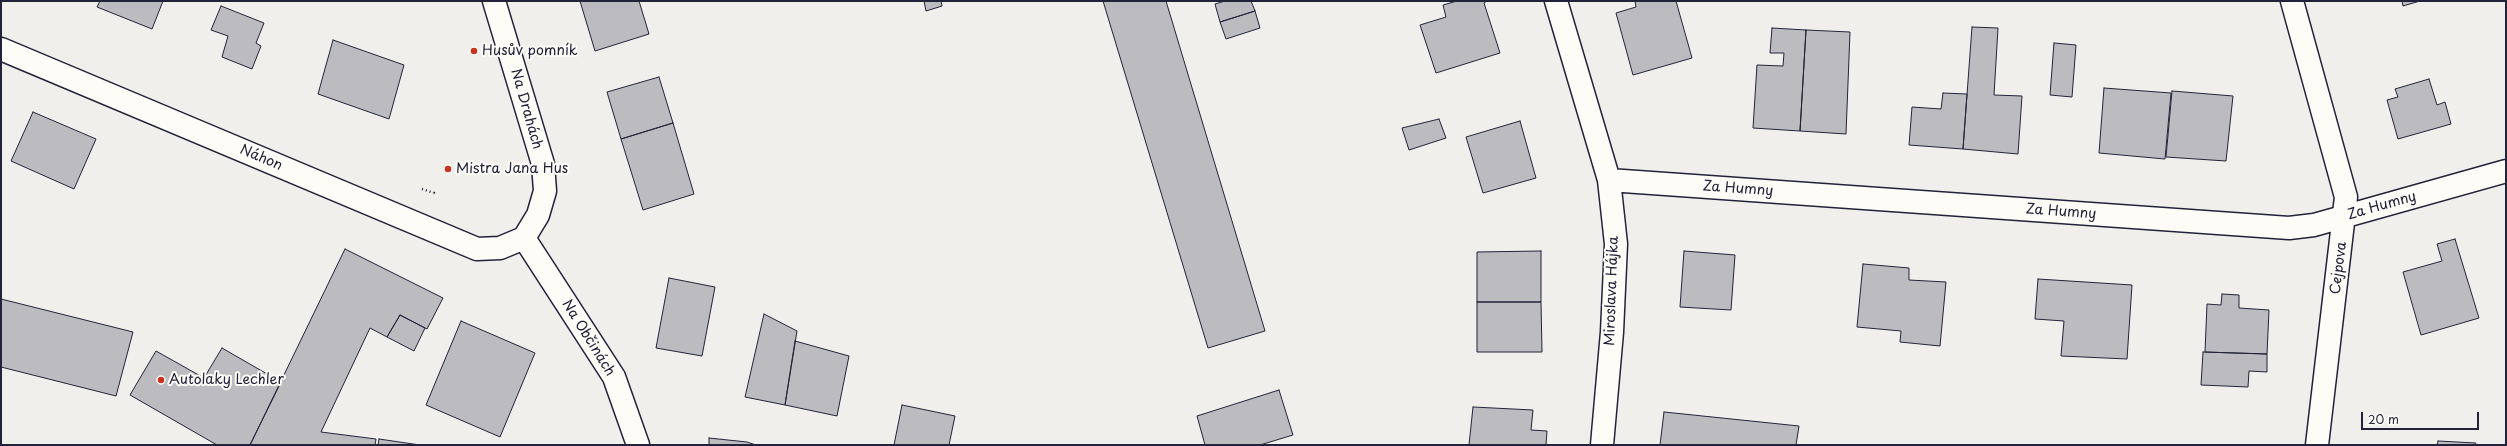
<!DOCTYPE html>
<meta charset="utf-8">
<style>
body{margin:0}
#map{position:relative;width:2507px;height:446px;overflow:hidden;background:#f0efec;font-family:"Playpen Sans",sans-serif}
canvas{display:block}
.frame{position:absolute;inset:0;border:2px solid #22223b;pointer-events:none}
.scale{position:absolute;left:2361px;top:412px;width:118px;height:18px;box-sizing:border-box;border:2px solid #22223b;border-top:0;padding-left:5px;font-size:12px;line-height:14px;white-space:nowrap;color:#22223b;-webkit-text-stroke:3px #fdfcf7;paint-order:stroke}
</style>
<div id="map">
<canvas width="2507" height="446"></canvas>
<div class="frame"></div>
<div class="scale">20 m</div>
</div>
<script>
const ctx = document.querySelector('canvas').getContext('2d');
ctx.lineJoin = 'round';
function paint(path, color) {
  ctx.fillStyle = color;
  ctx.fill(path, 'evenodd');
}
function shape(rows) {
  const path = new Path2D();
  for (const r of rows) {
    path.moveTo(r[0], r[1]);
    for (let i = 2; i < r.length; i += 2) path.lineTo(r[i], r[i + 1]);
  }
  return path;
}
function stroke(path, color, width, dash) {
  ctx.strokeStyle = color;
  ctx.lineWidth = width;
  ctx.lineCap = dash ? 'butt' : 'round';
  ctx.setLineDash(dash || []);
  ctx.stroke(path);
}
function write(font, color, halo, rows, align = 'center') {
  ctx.font = font + ' "Playpen Sans",sans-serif';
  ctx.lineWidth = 4;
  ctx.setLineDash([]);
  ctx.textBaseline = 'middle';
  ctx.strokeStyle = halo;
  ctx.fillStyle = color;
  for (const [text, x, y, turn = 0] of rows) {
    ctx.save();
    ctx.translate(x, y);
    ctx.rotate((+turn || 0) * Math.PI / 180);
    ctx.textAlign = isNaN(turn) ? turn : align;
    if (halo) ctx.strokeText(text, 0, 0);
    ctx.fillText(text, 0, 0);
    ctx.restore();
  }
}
const building = shape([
 [100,1,163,1,152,29,97,7,100,1],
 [580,1,639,1,649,34,595,51,580,1],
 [924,1,941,1,942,6,926,11,924,1],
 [1103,1,1166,1,1265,331,1208,348,1103,1],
 [1225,1,1251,1,1255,11,1220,22,1215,4,1225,1],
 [1457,1,1487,1,1484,3,1500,53,1436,73,1420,25,1446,17,1443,5,1457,1],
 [1635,1,1676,1,1692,58,1633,75,1616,13,1636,7,1635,1],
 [2402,1,2420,1,2403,6,2402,1],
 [221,6,264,23,256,43,261,46,252,69,222,57,228,36,211,30,221,6],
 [1255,11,1260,28,1226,39,1220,22,1255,11],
 [1972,27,1998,28,1994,95,2022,96,2018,154,1963,149,1972,27],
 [1772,28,1806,30,1800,131,1753,128,1757,65,1783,66,1784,53,1770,53,1772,28],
 [1806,30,1850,32,1846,134,1800,131,1806,30],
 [333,40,404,65,389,119,318,94,333,40],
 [2054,43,2076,45,2072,97,2050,95,2054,43],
 [659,77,673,123,621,139,607,92,659,77],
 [2429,79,2437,105,2445,102,2451,124,2398,139,2387,100,2398,97,2395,89,2429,79],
 [2104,88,2171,93,2165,159,2099,153,2104,88],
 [2172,91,2233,96,2226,161,2166,157,2172,91],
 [1943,93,1967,94,1963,149,1909,145,1912,107,1941,109,1943,93],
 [33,112,96,139,74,189,11,161,33,112],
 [1439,119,1446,138,1409,150,1402,128,1439,119],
 [1520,121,1536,178,1483,193,1466,137,1520,121],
 [673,123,694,194,643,210,621,139,673,123],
 [2455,239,2479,318,2421,335,2403,272,2442,261,2437,244,2455,239],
 [345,249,443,298,427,329,400,315,387,337,370,328,321,432,376,439,375,445,250,445,345,249],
 [1541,251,1541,302,1477,302,1477,252,1541,251],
 [1684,251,1735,255,1731,310,1680,307,1684,251],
 [1863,264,1909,268,1909,280,1946,282,1940,346,1900,342,1901,331,1857,327,1863,264],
 [669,278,715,287,702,356,656,348,669,278],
 [2038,279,2132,285,2127,359,2061,356,2064,321,2035,319,2038,279],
 [2222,294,2239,295,2239,308,2269,310,2267,354,2205,352,2207,304,2221,305,2222,294],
 [1,299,133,332,116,396,1,367,1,299],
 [1477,302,1541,302,1542,352,1477,352,1477,302],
 [764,314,797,331,785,405,745,397,764,314],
 [400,315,425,328,414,351,387,337,400,315],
 [461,321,535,353,500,437,426,405,461,321],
 [795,341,849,356,837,416,785,405,795,341],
 [222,348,281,382,250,445,217,445,130,395,156,351,204,378,222,348],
 [2203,352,2267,354,2267,372,2249,371,2248,387,2201,385,2203,352],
 [1279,390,1293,435,1260,445,1205,445,1197,416,1279,390],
 [902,405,955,416,949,445,894,445,902,405],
 [1473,407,1533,410,1531,430,1547,431,1546,445,1469,445,1473,407],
 [1664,412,1799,426,1796,445,1660,445,1664,412],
 [709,438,747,442,756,445,709,445,709,438],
 [379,439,420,445,378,445,379,439],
 [2438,441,2476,443,2475,445,2437,445,2438,441]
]);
paint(building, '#bcbcc0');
stroke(building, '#22223b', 1);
const minor = shape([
 [494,1,543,164,545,191,538,215,524,238],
 [1556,1,1609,180,1616,244,1612,332,1602,445],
 [2292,1,2346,197,2317,445],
 [1,49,477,249,500,248,524,238],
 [1609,180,2289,228,2314,225,2506,171],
 [524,238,614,377,638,445]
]);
stroke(minor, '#22223b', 25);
stroke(shape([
 [422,189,434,193,433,195]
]), '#22223b', 2.5, [1, 3]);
stroke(minor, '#fdfcf7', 22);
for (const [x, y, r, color] of [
 [474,51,4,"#c8321e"],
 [448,169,4,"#c8321e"],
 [161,380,4,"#c8321e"]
]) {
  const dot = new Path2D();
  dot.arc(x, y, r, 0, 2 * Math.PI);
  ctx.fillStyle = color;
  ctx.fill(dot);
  stroke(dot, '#fdfcf7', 1.5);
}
write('14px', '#22223b', '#fdfcf7', [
 ["Husův pomník",482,51],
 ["Mistra Jana Hus",456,169],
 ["Autolaky Lechler",169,380]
], 'left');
write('14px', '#22223b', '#fdfcf7', [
 ["Na Drahách",526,109,74],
 ["Náhon",261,158,23],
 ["Za Humny",1738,189,4],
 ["Za Humny",2382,206,-16],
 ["Za Humny",2061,212,4],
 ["Cejpova",2339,268,-83],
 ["Miroslava Hájka",1612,291,-88],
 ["Na Občinách",588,338,58]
]);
</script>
